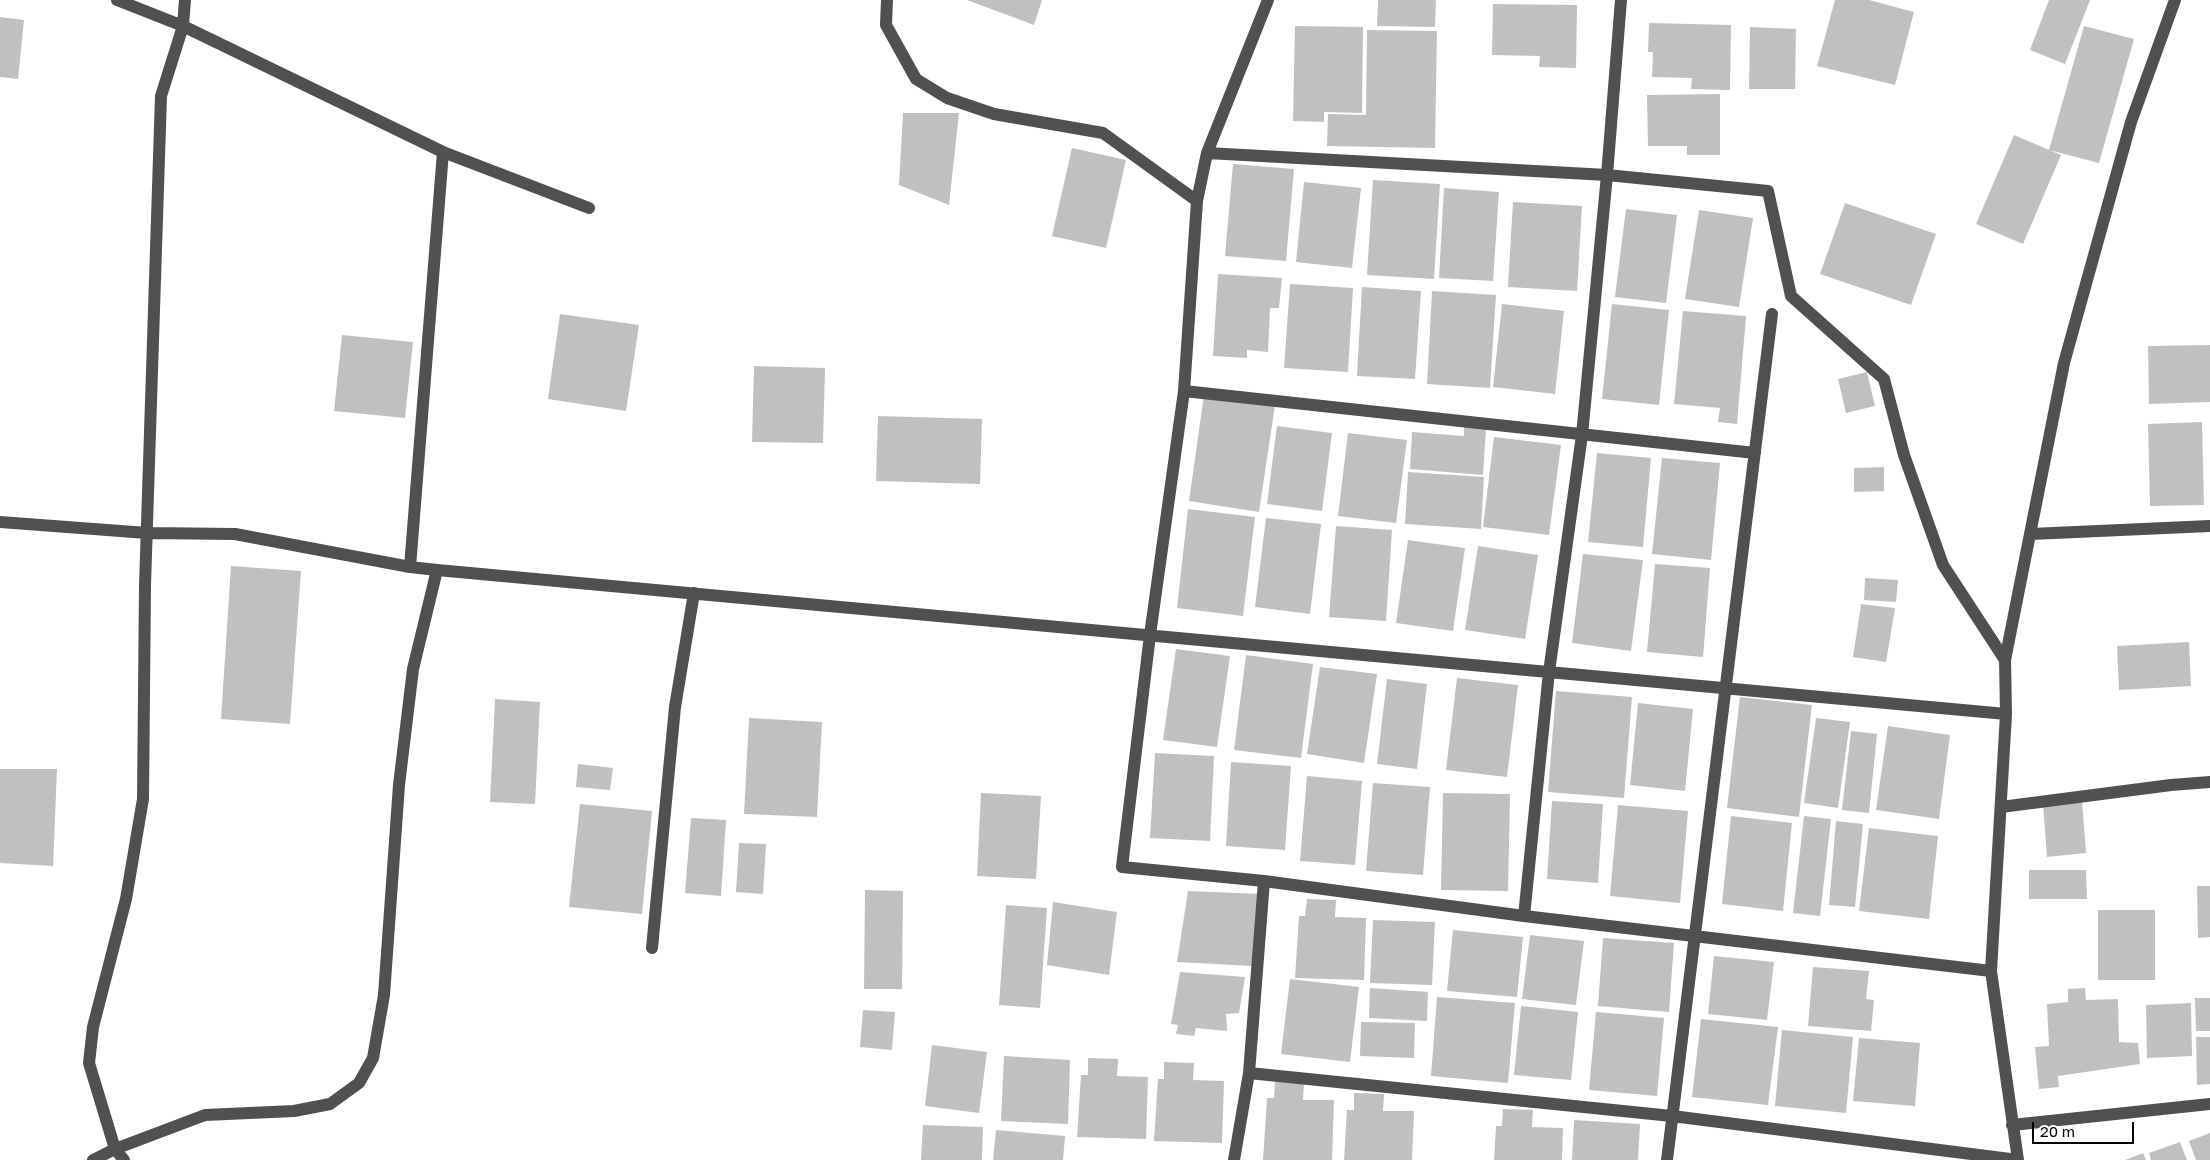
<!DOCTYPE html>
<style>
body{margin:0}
#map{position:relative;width:2210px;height:1160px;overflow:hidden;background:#fff;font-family:"Golos Text",sans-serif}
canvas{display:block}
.scale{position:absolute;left:2032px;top:1122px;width:102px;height:22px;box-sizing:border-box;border:2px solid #000;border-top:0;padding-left:6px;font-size:15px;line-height:18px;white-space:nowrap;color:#000;-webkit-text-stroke:4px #fff;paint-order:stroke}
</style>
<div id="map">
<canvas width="2210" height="1160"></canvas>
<div class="scale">20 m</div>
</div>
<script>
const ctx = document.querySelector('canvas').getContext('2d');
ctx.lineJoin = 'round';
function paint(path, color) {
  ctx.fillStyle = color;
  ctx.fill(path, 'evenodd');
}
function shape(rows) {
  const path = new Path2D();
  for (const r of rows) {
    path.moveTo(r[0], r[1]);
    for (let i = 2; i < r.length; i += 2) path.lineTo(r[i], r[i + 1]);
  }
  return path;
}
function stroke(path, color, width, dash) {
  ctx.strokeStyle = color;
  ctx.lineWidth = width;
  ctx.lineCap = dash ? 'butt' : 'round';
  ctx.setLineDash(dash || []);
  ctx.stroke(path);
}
paint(shape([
 [967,0,1042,0,1034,25],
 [1378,0,1436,0,1435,27,1377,26],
 [1835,0,1869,0,1914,12,1895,85,1817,66],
 [2049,0,2090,0,2065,64,2030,50],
 [1493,4,1577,5,1576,68,1539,67,1540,56,1492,55],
 [0,17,24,20,18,79,0,77],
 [1649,23,1731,25,1730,90,1691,89,1692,78,1652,77,1653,52,1648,52],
 [1295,26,1363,27,1362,113,1324,112,1324,122,1293,121],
 [2084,26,2134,39,2099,163,2049,150],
 [1750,27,1796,29,1795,89,1749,89],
 [1367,30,1437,31,1435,148,1327,146,1328,114,1366,115],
 [1720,94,1720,155,1687,155,1687,146,1648,146,1647,95],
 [903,113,959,113,949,205,899,185],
 [2014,135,2061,155,2023,244,1976,224],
 [1072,148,1126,160,1106,248,1052,236],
 [1233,164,1294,169,1286,261,1225,256],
 [1373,180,1440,184,1434,279,1367,275],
 [1304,182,1361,188,1352,268,1296,262],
 [1444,188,1499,192,1493,281,1439,278],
 [1513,202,1582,206,1577,291,1508,287],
 [1845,203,1936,234,1911,305,1820,274],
 [1626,209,1677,215,1666,303,1615,297],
 [1699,210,1753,218,1739,307,1685,299],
 [1218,274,1282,278,1279,308,1270,308,1268,352,1247,350,1247,358,1213,356],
 [1290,284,1353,288,1348,372,1284,368],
 [1362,287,1421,291,1415,379,1357,376],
 [1432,291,1496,295,1490,388,1427,384],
 [1502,304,1564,311,1555,394,1493,387],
 [1612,304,1669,310,1659,405,1602,399],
 [1683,311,1746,316,1737,424,1718,422,1720,408,1674,404],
 [560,314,639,325,626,411,548,399],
 [342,335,413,342,405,418,334,411],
 [2210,345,2210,402,2149,404,2148,346],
 [754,366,825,368,823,443,752,442],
 [1867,372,1875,406,1846,413,1838,379],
 [1204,395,1275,405,1259,512,1189,501],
 [878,416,982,419,980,484,876,481],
 [2202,422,2204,505,2150,506,2148,424],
 [1277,426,1332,433,1322,511,1267,504],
 [1464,426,1486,428,1483,475,1410,469,1412,432,1464,436],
 [1348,433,1407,440,1396,523,1338,516],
 [1494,437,1561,445,1549,535,1483,527],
 [1597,453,1651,458,1643,547,1588,542],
 [1662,458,1720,463,1711,560,1652,554],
 [1884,467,1884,491,1854,492,1854,468],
 [1408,472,1484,477,1481,529,1405,524],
 [1188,509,1255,517,1243,616,1177,608],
 [1266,518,1321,524,1310,614,1255,607],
 [1336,526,1392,530,1386,621,1329,617],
 [1408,540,1465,548,1453,631,1396,623],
 [1478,546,1538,555,1525,639,1465,630],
 [1583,554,1643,560,1631,651,1572,643],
 [1655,564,1710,568,1703,657,1647,652],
 [231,566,301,571,290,724,221,719],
 [1865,578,1898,580,1896,602,1864,600],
 [1861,604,1895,608,1886,662,1853,657],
 [2189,642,2191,686,2119,690,2117,646],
 [1176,649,1230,656,1217,747,1163,740],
 [1246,655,1313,664,1301,758,1234,750],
 [1320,667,1377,674,1364,763,1307,754],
 [1457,678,1518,685,1507,777,1446,770],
 [1387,679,1427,684,1417,769,1377,764],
 [1556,691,1632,697,1624,798,1548,792],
 [1740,697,1812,705,1799,817,1727,808],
 [495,699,540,702,535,804,490,802],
 [1638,703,1693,709,1685,791,1630,785],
 [749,718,822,722,817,817,744,814],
 [1816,718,1850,722,1838,808,1804,803],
 [1888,726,1950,735,1939,819,1876,810],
 [1851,731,1877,734,1869,813,1842,810],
 [1155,753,1214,756,1210,841,1150,838],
 [1231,762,1291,766,1285,850,1226,846],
 [578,764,613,768,610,790,576,787],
 [0,769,57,769,53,866,0,863],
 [1307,776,1362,781,1355,865,1300,861],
 [1373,783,1430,787,1423,875,1366,871],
 [981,793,1041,796,1036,879,977,876],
 [1443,793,1510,794,1508,891,1441,890],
 [1552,801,1603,804,1598,883,1547,879],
 [2082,801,2086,853,2047,857,2043,804],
 [580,804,652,811,642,914,569,907],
 [1618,805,1688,811,1680,903,1610,896],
 [1731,816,1792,823,1783,911,1722,904],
 [1804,816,1831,819,1820,916,1793,913],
 [691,818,726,820,721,896,685,893],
 [1836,821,1863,824,1855,907,1829,905],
 [1869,828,1938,836,1929,919,1859,911],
 [739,843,766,844,763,894,736,892],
 [2029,870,2086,870,2087,899,2029,899],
 [2197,886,2210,886,2210,937,2198,938],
 [865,890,903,891,902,989,864,989],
 [1188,891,1262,894,1252,966,1177,962],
 [1307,899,1336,900,1335,917,1366,918,1364,980,1295,978,1299,916,1305,916],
 [1053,902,1117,912,1109,975,1047,965],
 [1006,905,1047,908,1040,1008,999,1005],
 [2098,910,2155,910,2155,980,2098,980],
 [1373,920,1435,922,1432,985,1370,983],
 [1453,930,1523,937,1517,997,1447,991],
 [1530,935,1584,941,1576,1005,1522,999],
 [1603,938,1674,943,1669,1012,1598,1006],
 [1714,956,1774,962,1767,1020,1708,1014],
 [1813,967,1869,971,1866,999,1874,1000,1871,1031,1808,1026],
 [1180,972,1245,977,1239,1013,1226,1014,1227,1031,1196,1028,1194,1036,1176,1034,1178,1025,1171,1024],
 [1290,979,1359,987,1350,1062,1281,1054],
 [1370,988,1428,992,1427,1021,1369,1018],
 [2085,988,2086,1000,2118,999,2119,1042,2138,1043,2140,1064,2058,1076,2059,1087,2039,1089,2035,1047,2049,1046,2047,1004,2068,1002,2068,989],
 [1437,997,1515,1003,1508,1083,1431,1076],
 [2195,998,2210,998,2210,1031,2196,1031],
 [2191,1003,2192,1056,2147,1058,2146,1005],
 [1521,1006,1578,1012,1571,1080,1514,1075],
 [863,1010,895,1012,892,1050,860,1047],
 [1596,1012,1664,1018,1657,1096,1589,1090],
 [1701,1019,1778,1027,1768,1105,1692,1097],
 [1361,1022,1415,1023,1414,1058,1360,1056],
 [1782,1030,1853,1037,1846,1113,1775,1106],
 [2196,1037,2210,1037,2210,1084,2197,1085],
 [1859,1038,1920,1043,1915,1106,1853,1101],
 [932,1045,987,1052,979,1113,925,1106],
 [1004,1056,1070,1060,1068,1124,1001,1121],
 [1088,1058,1118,1059,1117,1076,1148,1077,1146,1139,1077,1137,1081,1075,1088,1075],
 [1164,1062,1194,1063,1193,1080,1224,1081,1222,1143,1154,1141,1158,1079,1164,1079],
 [1275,1081,1304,1083,1303,1100,1334,1100,1332,1160,1263,1160,1267,1098,1274,1098],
 [1354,1093,1384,1094,1383,1111,1414,1111,1412,1160,1344,1160,1347,1110,1354,1110],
 [1503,1109,1533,1110,1532,1127,1563,1128,1562,1160,1494,1160,1496,1126,1502,1126],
 [1574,1120,1640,1124,1638,1160,1572,1160],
 [923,1125,983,1127,982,1160,921,1160],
 [996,1130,1065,1136,1063,1160,993,1160],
 [2210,1133,2210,1160,2196,1160,2189,1141],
 [2180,1142,2187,1160,2151,1160,2149,1153],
 [2143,1153,2146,1160,2125,1160]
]), '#c0c0c0');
stroke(shape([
 [117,0,183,26,443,152,589,208],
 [887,0,886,25,916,79,947,98,994,114,1103,133,1197,201],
 [1268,0,1207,153,1197,201,1184,391,1150,635,1122,867,1264,881,1524,916,1991,971],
 [1207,153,1607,175,1768,191,1791,296,1884,379,1904,455,1943,565,2005,660],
 [1184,391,1755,453],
 [0,522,147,533,235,534,410,567,437,570,2006,714],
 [2031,534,2210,526],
 [410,567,443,152],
 [2001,807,2171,785,2210,782],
 [1524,916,1549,672,1582,435,1607,175,1621,0],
 [652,948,675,707,694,593],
 [1249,1073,1672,1116,2018,1160],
 [2012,1125,2210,1104],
 [93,1160,115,1149,205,1115,294,1111,330,1104,359,1083,373,1058,384,995,399,785,413,669,437,570],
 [124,1160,115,1149,89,1063,93,1027,126,899,143,799,145,585,161,96,183,26,185,0],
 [1234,1160,1249,1073,1264,881],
 [1667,1160,1772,314],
 [2018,1160,1991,971,2006,714,2005,660,2064,363,2131,122,2175,0]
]), '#505050', 12);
</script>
